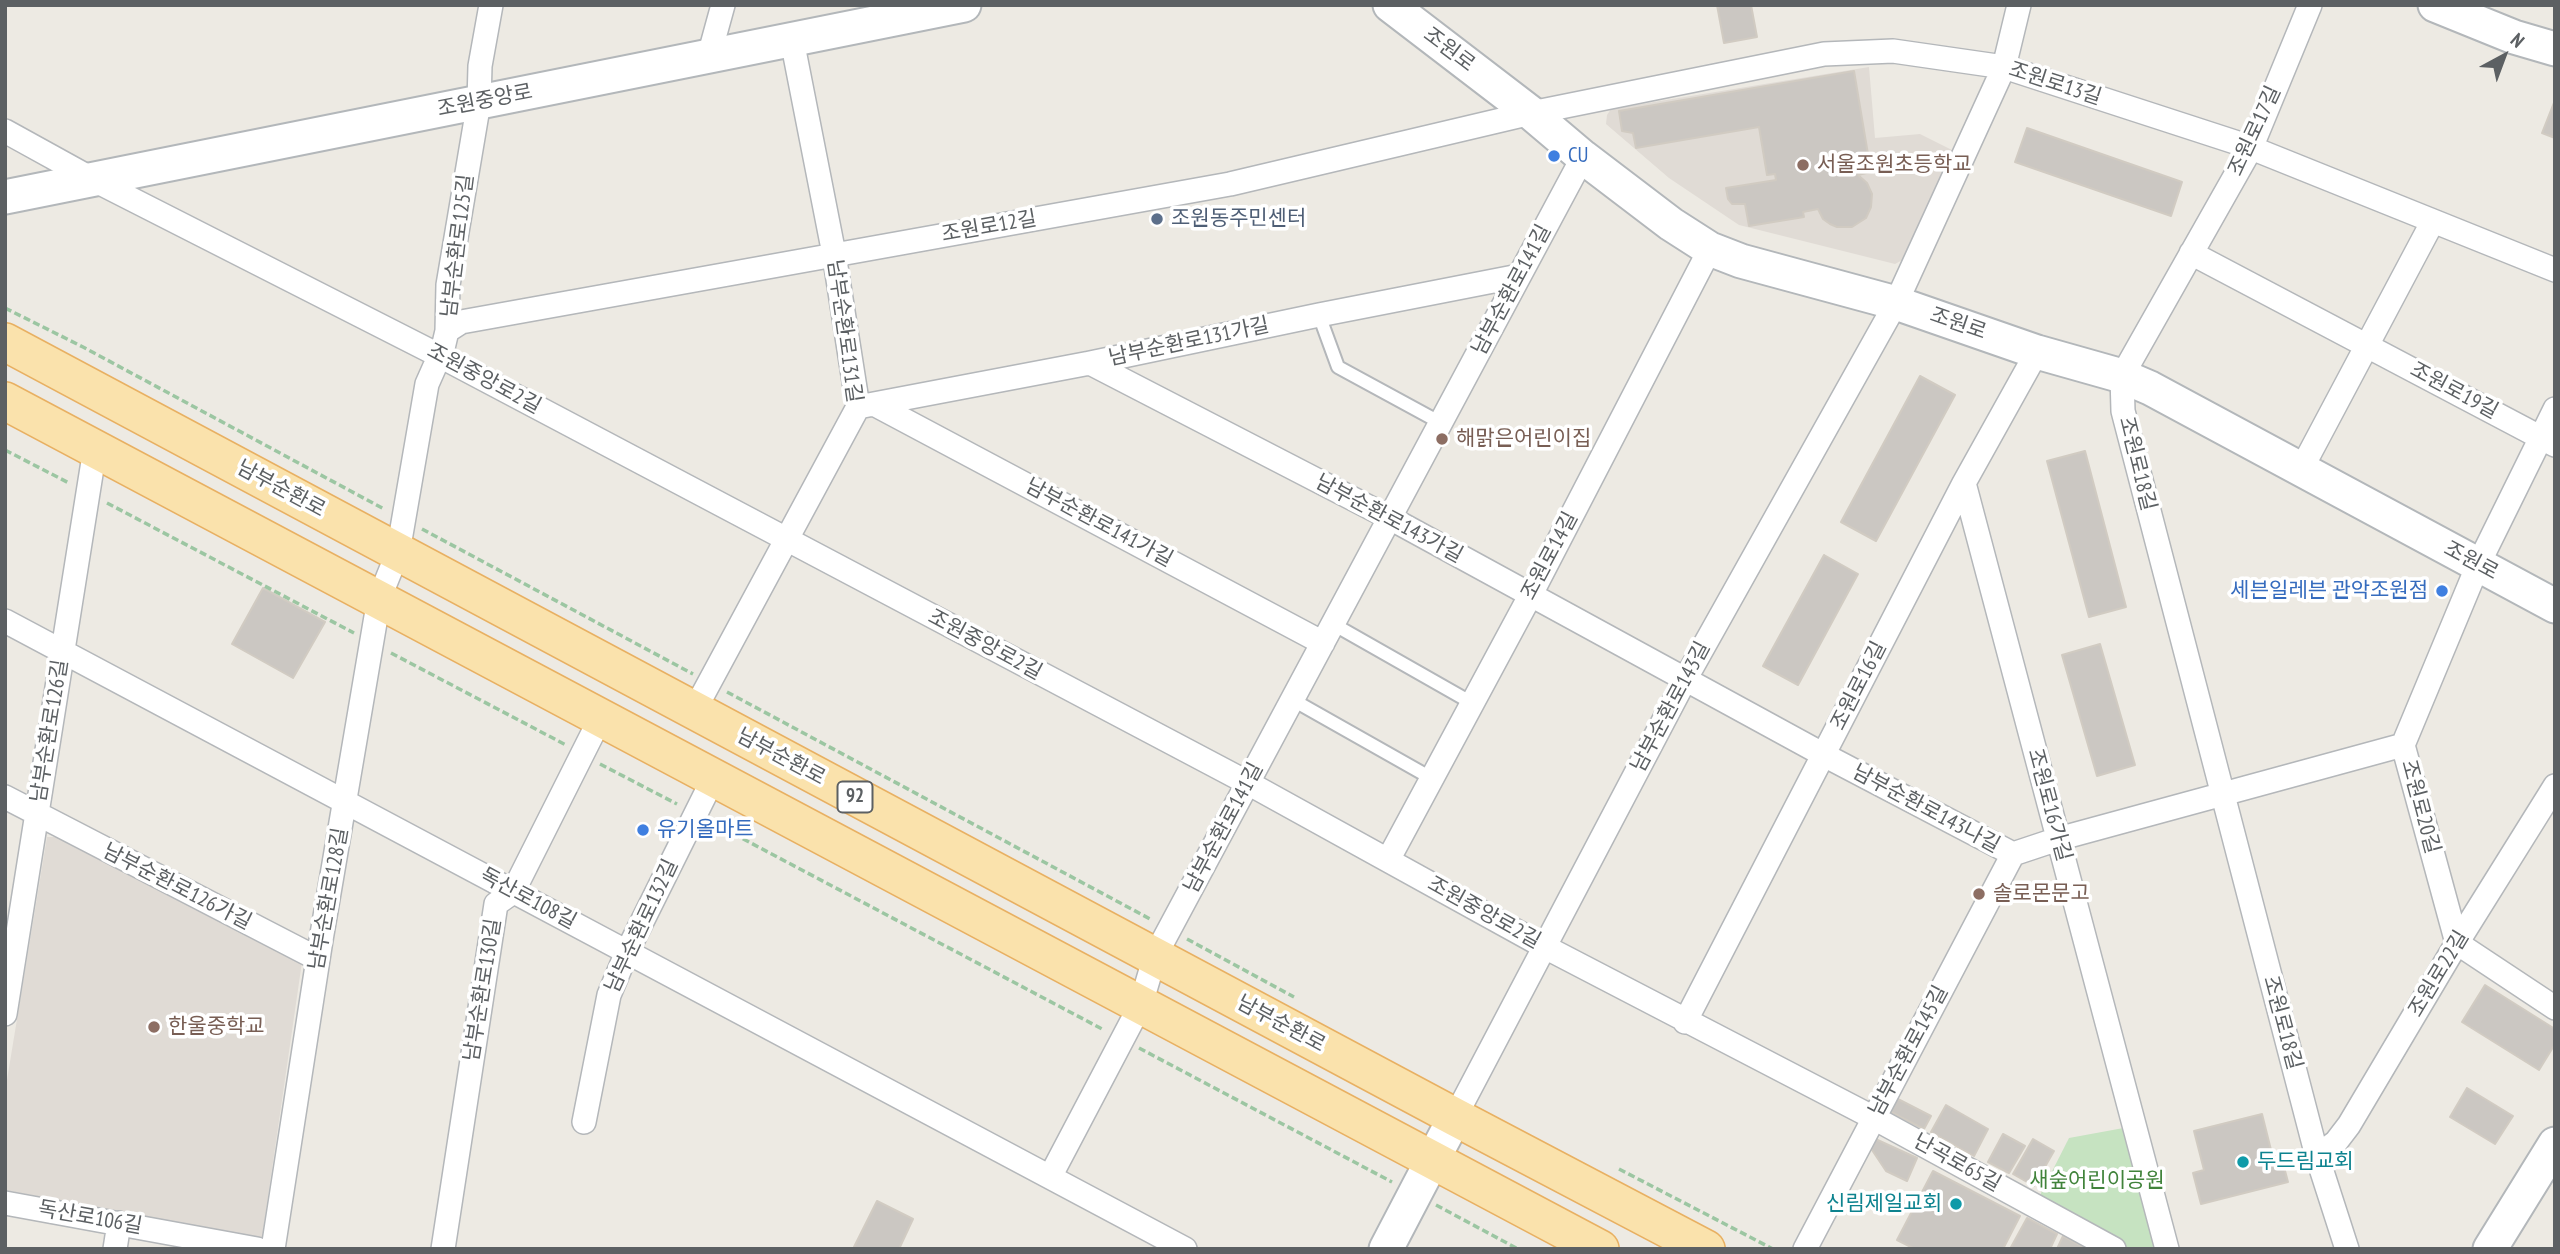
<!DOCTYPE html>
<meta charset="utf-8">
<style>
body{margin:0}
#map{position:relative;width:2560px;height:1254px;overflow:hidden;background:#edeae3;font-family:"PT Sans Narrow",sans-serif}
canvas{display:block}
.frame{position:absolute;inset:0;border:7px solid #5c6063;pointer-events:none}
.north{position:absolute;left:2469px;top:21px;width:70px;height:70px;-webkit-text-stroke:5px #fff;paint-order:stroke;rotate:41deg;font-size:19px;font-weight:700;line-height:28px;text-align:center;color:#5c6063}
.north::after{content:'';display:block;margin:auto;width:24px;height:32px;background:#5c6063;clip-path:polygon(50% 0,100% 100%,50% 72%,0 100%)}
</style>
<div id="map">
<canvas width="2560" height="1254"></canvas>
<div class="frame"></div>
<div class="north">N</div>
</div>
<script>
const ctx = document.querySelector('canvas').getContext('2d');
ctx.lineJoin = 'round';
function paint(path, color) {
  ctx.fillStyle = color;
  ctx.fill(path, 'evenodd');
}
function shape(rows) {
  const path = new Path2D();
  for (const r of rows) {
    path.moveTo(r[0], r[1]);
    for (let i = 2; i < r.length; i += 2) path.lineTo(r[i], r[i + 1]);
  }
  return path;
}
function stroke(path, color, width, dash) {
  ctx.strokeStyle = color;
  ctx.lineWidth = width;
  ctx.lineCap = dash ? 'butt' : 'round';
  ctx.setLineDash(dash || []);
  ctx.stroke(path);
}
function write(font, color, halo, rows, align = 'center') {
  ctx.font = font + ' "PT Sans Narrow","Noto Sans KR",sans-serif';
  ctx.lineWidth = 7;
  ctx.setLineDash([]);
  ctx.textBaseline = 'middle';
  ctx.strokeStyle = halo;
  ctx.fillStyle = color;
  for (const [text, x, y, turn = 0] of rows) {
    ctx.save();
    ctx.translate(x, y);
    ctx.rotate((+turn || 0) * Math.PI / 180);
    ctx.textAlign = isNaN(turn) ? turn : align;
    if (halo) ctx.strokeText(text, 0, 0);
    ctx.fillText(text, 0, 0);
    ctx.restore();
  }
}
paint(shape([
 [1869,67,1875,138,1920,134,1958,153,1906,258,1895,264,1739,225,1669,178,1606,124,1607,115,1611,109],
 [47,837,61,837,302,962,262,1238,5,1190,5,1092]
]), '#e0dbd5');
paint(shape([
 [2129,1127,2162,1249,2126,1249,2038,1199,2069,1138]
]), '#c6e3c1');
const building = shape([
 [1717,5,1751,5,1757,37,1724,43,1717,5],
 [1854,71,1871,172,1858,175,1867,183,1872,194,1871,207,1866,218,1852,227,1837,227,1830,224,1823,219,1818,209,1803,212,1804,217,1749,226,1745,204,1732,204,1728,199,1726,188,1776,180,1775,174,1767,175,1759,127,1636,148,1633,133,1622,131,1619,111,1854,71],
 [2555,100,2555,138,2542,133,2555,100],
 [2027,128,2182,182,2171,216,2015,162,2027,128],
 [1920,376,1955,395,1876,541,1841,522,1920,376],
 [2085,451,2126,607,2089,617,2047,461,2085,451],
 [1824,555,1858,574,1798,685,1763,666,1824,555],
 [263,588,325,622,293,678,232,644,263,588],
 [2100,644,2135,765,2097,776,2062,655,2100,644],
 [2485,985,2555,1029,2555,1044,2539,1070,2462,1022,2485,985],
 [2467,1088,2513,1116,2495,1144,2450,1117,2467,1088],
 [1894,1097,1931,1116,1924,1129,1887,1110,1894,1097],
 [1946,1105,1988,1129,1974,1156,1931,1132,1946,1105],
 [2262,1114,2272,1154,2280,1152,2288,1182,2201,1204,2193,1173,2204,1170,2194,1131,2262,1114],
 [2003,1134,2025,1146,2009,1173,1988,1162,2003,1134],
 [1871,1137,1917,1158,1907,1181,1886,1171,1868,1144,1871,1137],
 [2033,1139,2054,1151,2034,1186,2013,1174,2033,1139],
 [1933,1171,2020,1216,2003,1249,1915,1249,1897,1240,1933,1171],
 [877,1201,913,1219,899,1249,853,1249,877,1201],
 [2027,1218,2057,1234,2050,1249,2010,1249,2027,1218],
 [2063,1236,2085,1248,2085,1249,2057,1249,2063,1236]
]);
paint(building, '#cbc7c2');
stroke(building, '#d1cbc2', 2);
const lane = shape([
 [1319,315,1338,367,1441,423],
 [1333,624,1472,703],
 [1293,700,1431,778]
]);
const street = shape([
 [2310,5,2251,148,2122,376,2123,411,2317,1156,2347,1249],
 [709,56,723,5],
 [5,131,92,179,440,356,1248,783,1545,947,1874,1118,2114,1249],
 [2191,253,2555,445],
 [447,331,461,322,1230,184,1531,113,1824,54,1893,51,2004,67,2244,145,2555,270],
 [1090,363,1390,518,1824,755,2013,854,2058,839,2403,745],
 [874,404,1323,643],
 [858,407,1090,363,1319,315,1519,276],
 [2555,409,2478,565,2403,745,2457,943,2555,1008],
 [2305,472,2304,464,2433,221],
 [1964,483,2167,1249],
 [5,621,1185,1249],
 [694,711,858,407,834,254,792,40],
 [5,797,318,959],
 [1388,860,1530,596,1710,249],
 [5,1014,95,449],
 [1685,1022,1964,483,2037,352],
 [1455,1117,1686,678,1896,303,2004,67,2019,5],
 [584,1122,609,995,627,952,714,777],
 [2317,1156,2336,1142,2349,1125,2457,943,2555,786],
 [1050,1177,1141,1004,1155,956,1583,157],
 [5,1203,257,1249],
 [115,1249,119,1223],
 [273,1249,321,940,379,599,398,552,427,384,443,348,447,331,448,285,479,102,480,66,491,5],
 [443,1249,496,904,513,892,601,717],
 [1805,1249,2013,854]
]);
const secondary = shape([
 [1390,5,1531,113,1583,157,1671,224,1710,249,1741,261,1896,303,2037,352,2122,376,2150,388,2555,606],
 [2435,5,2514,37,2555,49],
 [5,197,964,5],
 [1386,1249,1455,1117],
 [2490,1249,2555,1144]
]);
const primary = shape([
 [5,342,1455,1117,1706,1249],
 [5,401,1600,1249]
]);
stroke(lane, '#b4b7ba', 16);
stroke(street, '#b4b7ba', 26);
stroke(secondary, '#b3b7ba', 37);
stroke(primary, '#e8b062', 40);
stroke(shape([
 [5,308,83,347,384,509],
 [5,450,69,483],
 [107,503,354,633],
 [422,529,693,674],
 [391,653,566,745],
 [727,692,1152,920],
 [600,764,677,804],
 [715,824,1104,1030],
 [1187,939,1294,997],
 [1139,1048,1392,1182],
 [1619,1169,1773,1249],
 [1436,1205,1518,1249]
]), '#9cc6a2', 3.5, [7, 3.5]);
stroke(lane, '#fff', 12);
stroke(street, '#fff', 23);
stroke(secondary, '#fff', 33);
stroke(primary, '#fae2ac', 37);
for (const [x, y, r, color] of [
 [1554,156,7,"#3f7fe0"],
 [1803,165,7,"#8d6e63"],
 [1157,219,7,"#5c6f8a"],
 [1442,439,7,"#8d6e63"],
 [2442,591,7,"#3f7fe0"],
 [643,830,7,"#3f7fe0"],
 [1979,894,7,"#8d6e63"],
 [154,1027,7,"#8d6e63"],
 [2243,1162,7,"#0f9aa8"],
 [1956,1204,7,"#0f9aa8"]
]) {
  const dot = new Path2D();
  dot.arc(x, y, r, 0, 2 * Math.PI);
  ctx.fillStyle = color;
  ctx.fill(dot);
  stroke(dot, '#fff', 2.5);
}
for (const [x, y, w] of [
 [855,797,35]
]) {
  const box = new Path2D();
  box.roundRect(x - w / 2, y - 15.5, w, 31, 5);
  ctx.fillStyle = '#fff';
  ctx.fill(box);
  stroke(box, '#5c6063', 2);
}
write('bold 19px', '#5c6063', null, [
 ["92",855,797]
]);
write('21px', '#5c6063', '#fff', [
 ["조원로",1449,50,37],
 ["조원로13길",2055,84,18],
 ["조원중앙로",485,101,-11],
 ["조원로17길",2255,131,-65],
 ["조원로12길",989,227,-10],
 ["남부순환로125길",458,246,-83],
 ["남부순환로141길",1512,290,-62],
 ["조원로",1958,324,19],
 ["남부순환로131길",844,331,82],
 ["남부순환로131가길",1189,342,-12],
 ["조원중앙로2길",484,379,28],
 ["조원로19길",2454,391,28],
 ["조원로18길",2137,464,76],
 ["남부순환로",281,489,28],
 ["남부순환로143가길",1389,519,28],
 ["남부순환로141가길",1099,523,28],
 ["조원로14길",1550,556,-62],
 ["조원로",2471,561,28],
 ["조원중앙로2길",985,645,28],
 ["조원로16길",1859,686,-63],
 ["남부순환로143길",1671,707,-62],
 ["남부순환로126길",50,731,-81],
 ["남부순환로",781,757,28],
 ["조원로16가길",2049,805,75],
 ["조원로20길",2420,807,75],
 ["남부순환로143나길",1926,809,28],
 ["남부순환로141길",1224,828,-62],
 ["남부순환로126가길",177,887,27],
 ["남부순환로128길",329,899,-80],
 ["독산로108길",528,899,28],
 ["조원중앙로2길",1484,913,29],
 ["남부순환로132길",642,926,-65],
 ["조원로22길",2439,974,-59],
 ["남부순환로130길",483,990,-81],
 ["조원로18길",2282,1023,75],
 ["남부순환로",1281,1024,28],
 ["남부순환로145길",1909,1051,-62],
 ["난곡로65길",1957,1163,29],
 ["독산로106길",90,1218,10]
]);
write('21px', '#366cbe', '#fff', [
 ["CU",1568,156],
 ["세븐일레븐 관악조원점",2428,591,"right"],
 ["유기올마트",657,830]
], 'left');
write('21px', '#785e54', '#fff', [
 ["서울조원초등학교",1817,165],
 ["해맑은어린이집",1456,439],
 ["솔로몬문고",1993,894],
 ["한울중학교",168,1027]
], 'left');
write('21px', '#4e5e75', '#fff', [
 ["조원동주민센터",1171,219]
], 'left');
write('21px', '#0d838f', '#fff', [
 ["두드림교회",2257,1162],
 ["신림제일교회",1942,1204,"right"]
], 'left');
write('21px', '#41833b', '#fff', [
 ["새숲어린이공원",2097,1181]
]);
</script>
